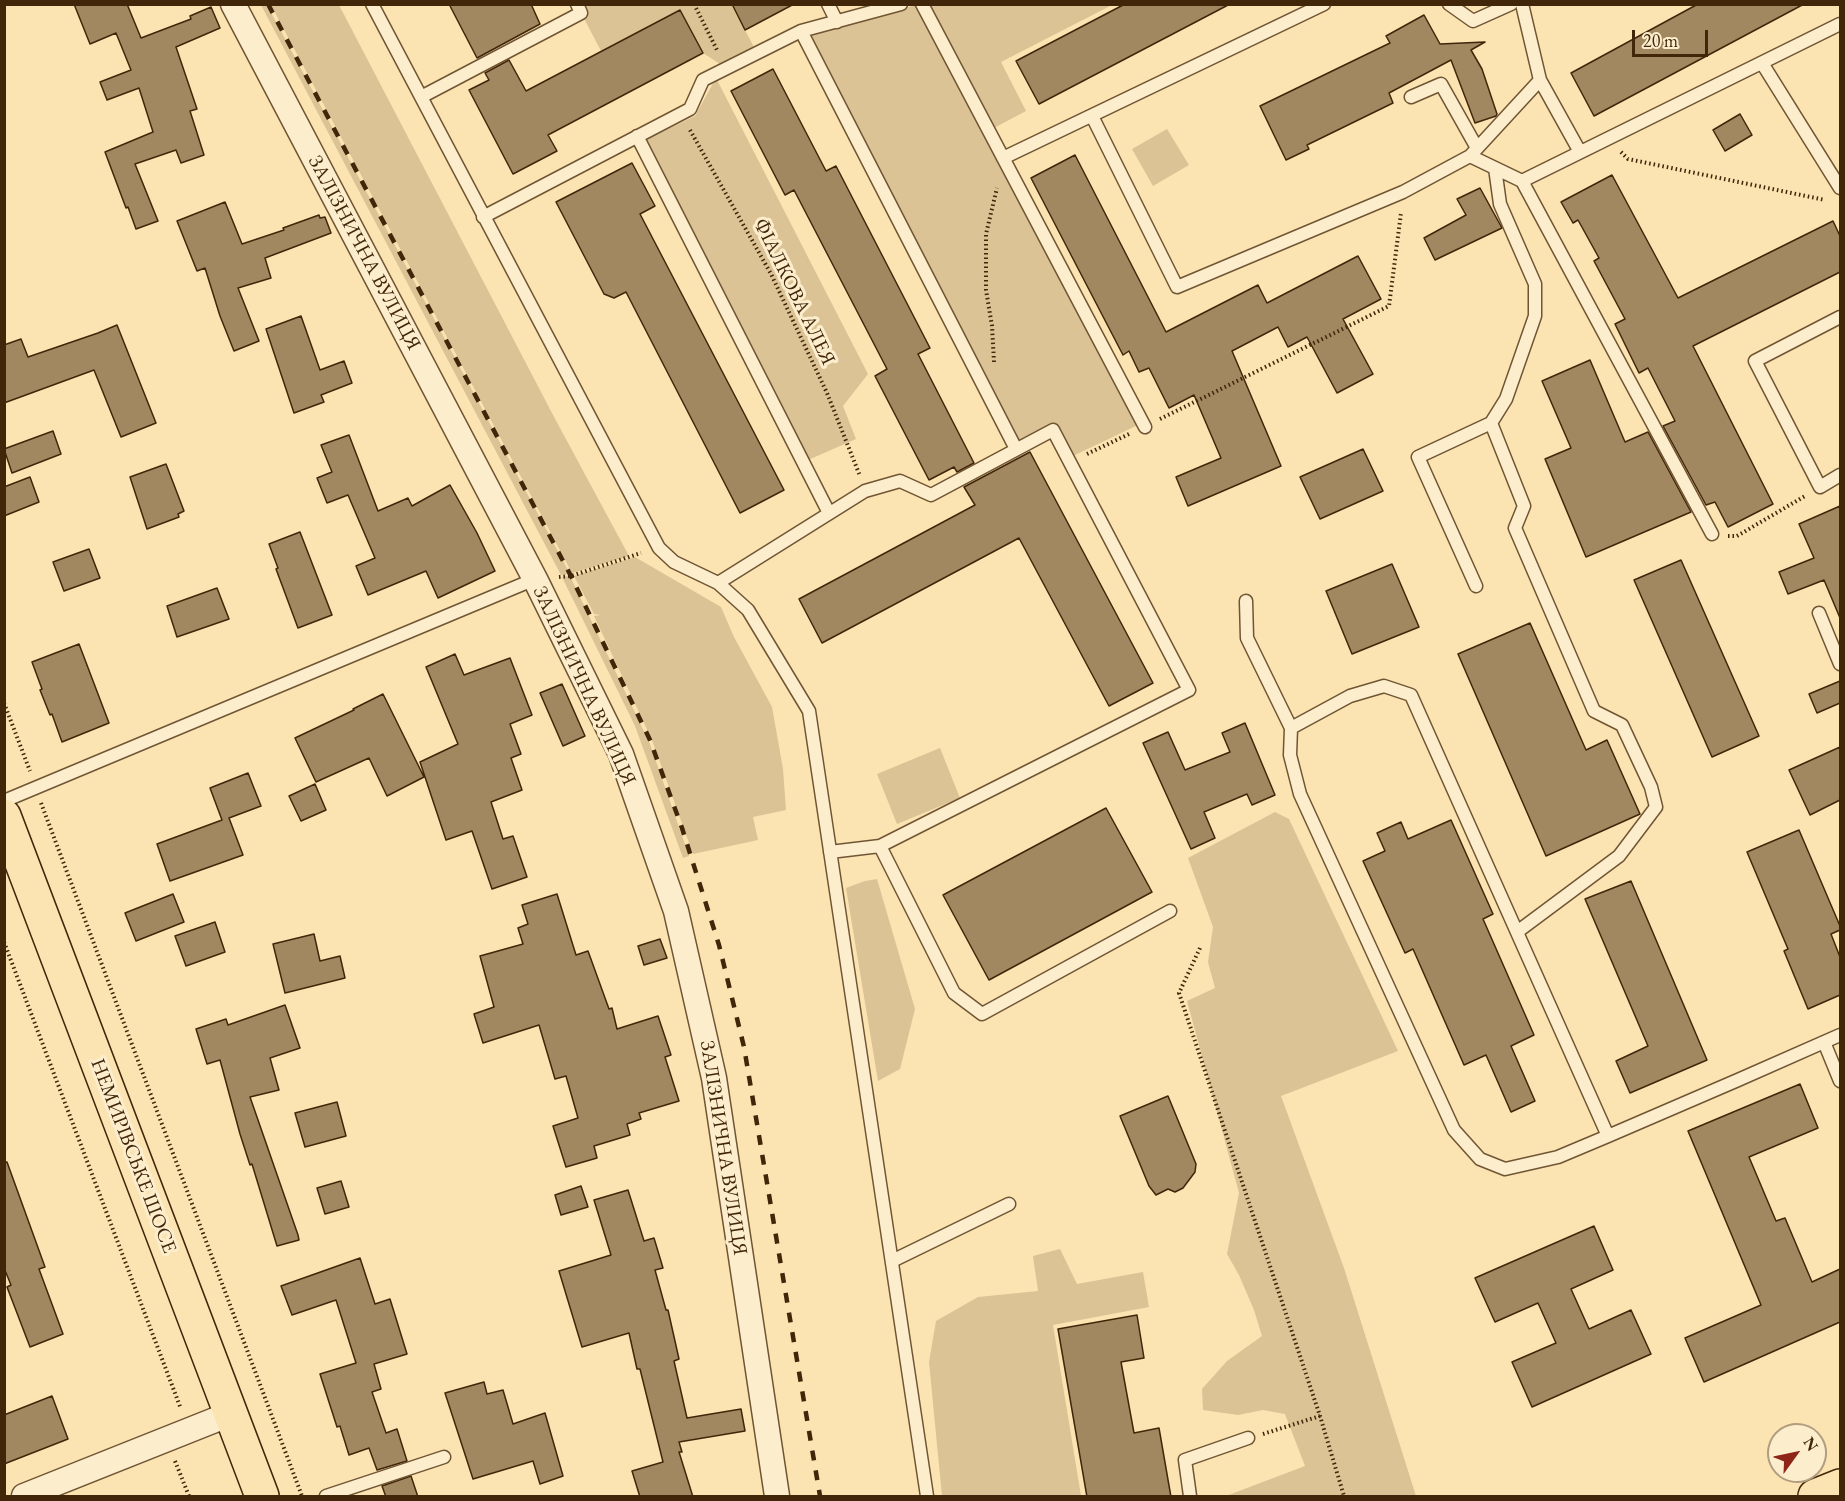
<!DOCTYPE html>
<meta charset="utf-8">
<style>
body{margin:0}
#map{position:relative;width:1845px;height:1501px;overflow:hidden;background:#fbe3b2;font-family:"EB Garamond",serif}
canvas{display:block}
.frame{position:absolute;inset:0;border:6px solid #412609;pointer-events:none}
.north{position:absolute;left:1767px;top:1423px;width:60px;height:60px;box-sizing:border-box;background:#fcedcd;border:2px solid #b19d7f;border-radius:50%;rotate:57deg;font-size:16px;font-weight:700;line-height:24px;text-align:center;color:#412609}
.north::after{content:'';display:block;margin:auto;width:21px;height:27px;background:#8f2418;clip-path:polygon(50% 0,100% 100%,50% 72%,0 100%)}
.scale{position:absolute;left:1632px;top:30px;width:76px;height:27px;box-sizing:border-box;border:3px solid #412609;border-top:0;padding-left:8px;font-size:18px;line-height:21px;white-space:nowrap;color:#412609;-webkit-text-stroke:4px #fcedcd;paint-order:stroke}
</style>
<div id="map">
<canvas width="1845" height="1501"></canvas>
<div class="frame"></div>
<div class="north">N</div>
<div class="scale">20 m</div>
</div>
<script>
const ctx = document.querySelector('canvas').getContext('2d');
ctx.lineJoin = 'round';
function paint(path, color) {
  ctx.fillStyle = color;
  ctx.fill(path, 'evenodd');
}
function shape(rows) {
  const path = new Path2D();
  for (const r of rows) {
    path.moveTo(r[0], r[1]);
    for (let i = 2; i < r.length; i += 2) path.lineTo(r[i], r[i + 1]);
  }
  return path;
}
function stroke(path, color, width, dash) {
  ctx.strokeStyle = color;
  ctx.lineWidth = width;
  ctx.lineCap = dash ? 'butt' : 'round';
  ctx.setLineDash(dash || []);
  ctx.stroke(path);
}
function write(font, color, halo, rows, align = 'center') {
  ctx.font = font + ' "EB Garamond",serif';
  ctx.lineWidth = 6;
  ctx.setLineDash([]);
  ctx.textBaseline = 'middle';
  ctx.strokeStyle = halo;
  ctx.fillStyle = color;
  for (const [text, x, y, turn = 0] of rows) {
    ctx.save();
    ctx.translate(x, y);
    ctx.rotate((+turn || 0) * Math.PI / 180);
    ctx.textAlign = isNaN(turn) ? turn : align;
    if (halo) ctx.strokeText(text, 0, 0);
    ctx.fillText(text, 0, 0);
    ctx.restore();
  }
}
paint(shape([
 [261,5,267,5,570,574,561,575],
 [271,5,339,5,553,415,629,556,572,573],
 [577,5,732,5,757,53,726,68,703,53,680,10,601,51],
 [916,5,1140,424,1073,456,1056,424,1018,443,808,34],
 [929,5,1112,5,1001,62,1026,111,992,129],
 [716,78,868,374,843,406,856,439,808,460,643,141,695,116],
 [1167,129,1189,165,1153,186,1132,149],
 [635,557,721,607,734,637,772,707,783,769,786,810,753,817,758,840,693,854,652,740,594,616,601,615,594,614,574,576],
 [570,576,650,744,689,856,683,858,635,726,562,577],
 [940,748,960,798,897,824,877,774],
 [1275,812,1289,819,1398,1051,1281,1096,1344,1268,1416,1496,1226,1496,1305,1466,1285,1414,1263,1410,1238,1415,1203,1410,1202,1389,1227,1361,1262,1336,1254,1310,1239,1275,1227,1254,1239,1193,1187,1001,1215,988,1208,962,1213,927,1188,858],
 [877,879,915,1009,900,1069,878,1081,846,888,865,881],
 [1060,1249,1077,1284,1143,1272,1149,1307,1053,1325,1081,1496,942,1496,929,1362,936,1321,978,1297,1038,1291,1033,1256]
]), '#dbc395');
const building = shape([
 [74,4,127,4,141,38,191,19,190,16,211,7,220,28,176,47,197,109,190,111,204,155,181,163,176,150,135,164,158,221,136,229,128,207,126,208,105,152,153,132,139,88,107,100,100,82,131,70,116,33,90,44,74,4],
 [449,4,531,4,540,24,477,58,449,4],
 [732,4,794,4,745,30,732,4],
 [1125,4,1230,4,1039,104,1016,61,1125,4],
 [1698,4,1804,4,1594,116,1571,73,1698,4],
 [680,10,703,53,548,135,557,151,513,174,469,90,489,80,485,73,509,60,526,91,680,10],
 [1424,15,1440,44,1485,42,1471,50,1482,69,1497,114,1496,116,1475,123,1451,60,1389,93,1393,103,1307,145,1309,149,1286,160,1260,106,1390,43,1386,36,1424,15],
 [773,69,826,171,836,166,930,348,918,354,974,463,957,472,954,467,929,480,875,376,887,369,794,190,785,195,731,91,773,69],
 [1740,114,1752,135,1725,151,1713,130,1740,114],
 [1075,155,1166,332,1258,285,1267,303,1358,256,1381,299,1343,319,1373,374,1337,393,1307,337,1288,347,1278,327,1232,351,1281,466,1188,506,1176,477,1221,458,1194,395,1169,408,1149,368,1139,372,1129,351,1123,355,1031,178,1075,155],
 [632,163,655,206,640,214,784,490,740,513,626,292,614,298,604,294,556,202,632,163],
 [1612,175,1678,298,1833,221,1840,236,1840,272,1693,346,1773,504,1728,527,1715,502,1706,505,1663,426,1675,421,1648,368,1639,373,1615,324,1625,319,1594,261,1599,258,1578,220,1573,223,1561,202,1612,175],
 [1480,188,1502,228,1435,260,1424,238,1466,215,1457,199,1480,188],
 [225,202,242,244,284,230,283,228,319,215,320,218,325,217,331,233,265,258,271,278,238,288,259,341,234,351,220,316,205,268,197,271,177,221,225,202],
 [301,316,320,370,344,361,352,383,321,395,324,402,294,413,266,329,301,316],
 [117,325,156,423,121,437,94,370,4,403,4,345,21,339,28,357,98,333,117,325],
 [1590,360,1625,442,1648,432,1691,512,1586,557,1545,459,1571,448,1542,381,1590,360],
 [53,431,61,454,12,473,4,449,53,431],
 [349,435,378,511,408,498,412,506,450,485,477,533,495,571,438,598,426,571,368,595,356,566,375,558,348,495,327,503,317,478,332,472,321,445,349,435],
 [1363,449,1383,491,1320,519,1300,477,1363,449],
 [1030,452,1153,683,1109,706,1019,538,822,643,799,599,975,505,964,487,1030,452],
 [166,464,184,511,178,514,179,517,147,529,130,477,166,464],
 [30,477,39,502,4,516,4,487,30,477],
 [1840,506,1840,618,1824,580,1788,594,1779,572,1814,558,1799,524,1840,506],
 [300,532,332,615,298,628,276,569,278,568,269,544,300,532],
 [89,549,100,578,64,591,53,562,89,549],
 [1681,560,1759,736,1712,757,1634,580,1681,560],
 [1392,564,1419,627,1352,654,1326,591,1392,564],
 [217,588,229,619,177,637,167,606,217,588],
 [1530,623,1586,750,1607,740,1640,814,1546,856,1458,654,1530,623],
 [79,644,109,723,62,742,52,714,50,715,40,690,42,689,32,662,79,644],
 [455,654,464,675,510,658,532,715,510,724,521,754,511,758,522,790,491,802,503,839,513,836,527,877,492,889,472,831,446,840,420,762,458,744,426,667,455,654],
 [1840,681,1840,703,1817,713,1809,694,1840,681],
 [562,684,585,736,563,746,540,693,562,684],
 [383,694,424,777,387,796,369,758,316,782,295,738,354,710,353,709,383,694],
 [1245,723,1275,795,1252,805,1247,794,1204,812,1215,838,1191,849,1143,743,1168,732,1185,770,1230,752,1222,733,1245,723],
 [1840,747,1840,800,1810,815,1789,770,1840,747],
 [248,773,261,806,229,818,243,855,170,881,157,844,222,820,210,788,248,773],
 [315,784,326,810,301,821,289,796,315,784],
 [1106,808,1152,892,989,980,943,895,1106,808],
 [1451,820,1493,914,1483,919,1534,1035,1511,1046,1535,1101,1511,1112,1486,1055,1464,1065,1413,949,1405,953,1363,861,1385,851,1377,833,1401,822,1408,839,1451,820],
 [1799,830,1840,926,1840,930,1831,934,1840,957,1840,995,1808,1009,1784,951,1788,949,1747,852,1799,830],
 [1631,881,1707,1060,1630,1093,1616,1061,1648,1046,1585,899,1631,881],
 [173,894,184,922,136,941,125,913,173,894],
 [557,894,576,955,588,951,609,1009,612,1008,617,1029,658,1016,671,1055,665,1057,679,1101,639,1113,641,1119,627,1124,630,1135,594,1146,597,1158,566,1167,553,1126,578,1118,566,1076,555,1079,539,1025,483,1043,474,1014,494,1007,480,956,523,944,518,928,528,924,522,905,557,894],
 [215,922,225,952,186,966,175,936,215,922],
 [314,934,320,961,340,956,345,978,285,993,273,944,314,934],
 [660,939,667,958,644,965,638,946,660,939],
 [285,1005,300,1048,270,1058,279,1090,250,1097,298,1235,299,1240,277,1246,252,1164,250,1165,240,1134,220,1060,207,1064,196,1029,226,1019,228,1025,285,1005],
 [1800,1084,1818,1128,1749,1157,1776,1221,1785,1218,1812,1282,1840,1269,1840,1322,1704,1382,1685,1338,1761,1305,1688,1131,1800,1084],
 [1168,1096,1196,1164,1195,1172,1183,1188,1175,1192,1168,1189,1156,1195,1149,1186,1120,1116,1168,1096],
 [337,1102,346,1136,305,1147,295,1113,337,1102],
 [4,1162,7,1162,45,1267,39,1269,63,1334,30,1347,7,1287,11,1285,4,1268,4,1162],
 [341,1181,349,1207,325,1214,317,1188,341,1181],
 [581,1186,588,1207,561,1215,555,1195,581,1186],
 [628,1190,644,1241,654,1238,663,1268,655,1270,666,1310,668,1310,679,1359,674,1361,687,1418,741,1409,745,1431,679,1442,682,1452,679,1452,693,1497,640,1497,632,1471,663,1462,640,1369,637,1369,629,1333,582,1347,559,1271,611,1255,594,1200,628,1190],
 [1594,1226,1613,1270,1571,1289,1589,1329,1631,1310,1651,1354,1532,1407,1512,1362,1556,1343,1538,1303,1495,1322,1475,1278,1594,1226],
 [360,1258,375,1304,390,1299,407,1354,374,1364,381,1389,372,1392,386,1433,397,1429,407,1461,377,1470,369,1448,349,1455,340,1426,337,1427,320,1374,356,1363,336,1300,292,1315,281,1286,360,1258],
 [1137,1315,1144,1358,1121,1362,1134,1433,1159,1428,1171,1497,1087,1497,1058,1329,1137,1315],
 [484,1382,487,1394,503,1390,513,1424,545,1413,563,1476,540,1484,533,1461,473,1479,445,1393,484,1382],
 [52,1396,68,1439,4,1464,4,1415,52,1396],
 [411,1476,418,1497,386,1497,382,1486,411,1476]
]);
paint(building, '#a28861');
stroke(building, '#412609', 1.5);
const service = shape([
 [372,4,659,548,674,562,718,583,865,491,900,481,931,495,1053,430,1189,690,880,846,830,852],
 [828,4,837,22],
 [922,4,1145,427],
 [1449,4,1473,21,1511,4],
 [801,31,1016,449],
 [1762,63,1840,188],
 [1540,80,1580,152],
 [421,97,581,13,577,4],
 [1411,97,1441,84,1477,148],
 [1092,116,1177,287,1403,192,1470,156,1540,80,1522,4],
 [637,136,829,513],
 [1470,156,1522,181,1840,24],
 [1003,158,1324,4],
 [1522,181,1712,534],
 [483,217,690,109,703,80,801,31,901,4],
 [1840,317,1755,361,1820,487,1840,475],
 [1491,423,1524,506,1515,528,1594,711,1622,725,1651,787,1656,807,1619,856,1517,932],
 [718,583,748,610,809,711,927,1496],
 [1476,586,1418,457,1491,423,1506,399,1535,316,1535,284,1500,204,1495,168],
 [1246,601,1247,638,1291,728],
 [1819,613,1840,664],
 [4,801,535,579],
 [880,846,954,993,982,1014,1170,911],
 [1824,1042,1840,1081],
 [1608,1136,1411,695,1384,686,1350,696,1291,728,1290,755,1300,794,1454,1130,1480,1159,1505,1169,1558,1157,1608,1136,1738,1080,1840,1035],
 [892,1261,1009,1204],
 [326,1496,444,1457],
 [1190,1496,1185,1460,1248,1438]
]);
const minor = shape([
 [233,4,535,579,621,754,676,911,714,1078,777,1496],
 [24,1496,230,1414]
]);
const primary = shape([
 [4,816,262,1496],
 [1815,1496,1840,1486]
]);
stroke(service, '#705533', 15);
stroke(minor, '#705533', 27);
stroke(primary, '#412609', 36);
stroke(shape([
 [694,4,718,52],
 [690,130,771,274,827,393,860,476],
 [1621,152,1628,159,1825,200],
 [994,362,992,326,986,290,986,234,997,188],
 [1160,419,1389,306,1401,213],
 [1087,454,1129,434],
 [1728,536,1737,536,1805,496],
 [559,577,571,576,641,553],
 [4,703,30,771],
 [41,803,302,1496],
 [4,942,181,1409],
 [1200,948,1179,993,1320,1416,1344,1496],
 [1263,1434,1320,1416],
 [175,1461,189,1496]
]), '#412609', 4, [1.5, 3]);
stroke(service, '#fcedcd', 12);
stroke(minor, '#fcedcd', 24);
stroke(primary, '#fbe3b2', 33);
stroke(shape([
 [268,4,571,576,650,740,682,828,719,945,744,1047,820,1496]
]), '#412609', 4.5, [10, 10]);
write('20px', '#412609', '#fcedcd', [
 ["ЗАЛІЗНИЧНА ВУЛИЦЯ",364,253,62],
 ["ФІАЛКОВА АЛЕЯ",794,292,64],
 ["ЗАЛІЗНИЧНА ВУЛИЦЯ",584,686,65],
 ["ЗАЛІЗНИЧНА ВУЛИЦЯ",723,1148,81],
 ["НЕМИРІВСЬКЕ ШОСЕ",133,1156,69]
]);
</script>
